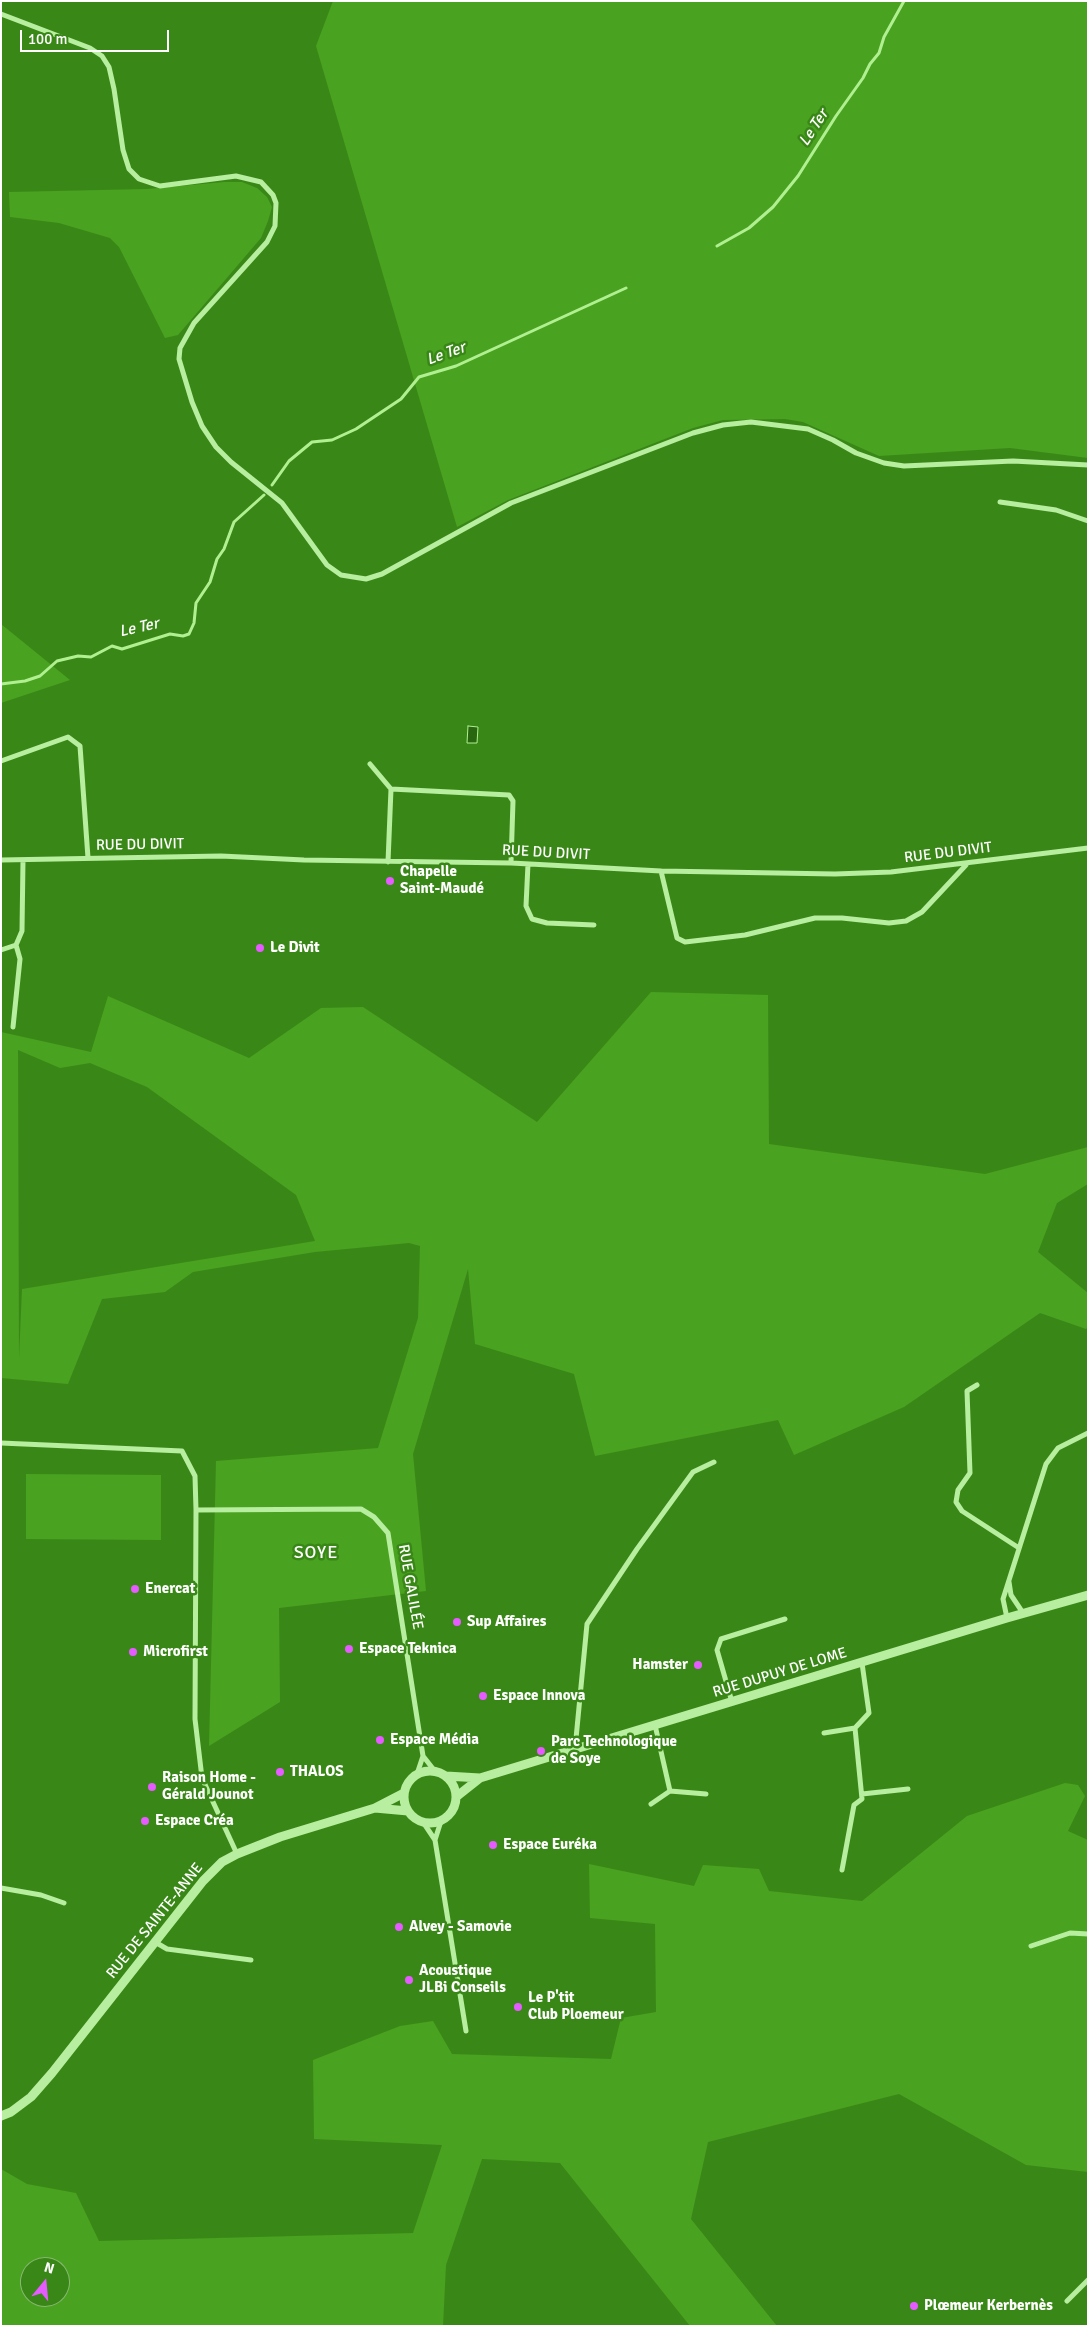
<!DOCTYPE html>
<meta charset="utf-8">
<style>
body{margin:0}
#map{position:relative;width:1089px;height:2327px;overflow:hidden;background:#398817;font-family:Signika,sans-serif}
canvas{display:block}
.frame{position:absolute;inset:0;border:2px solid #fff;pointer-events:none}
.north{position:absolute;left:20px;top:2257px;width:50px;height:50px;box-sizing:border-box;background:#398817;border:1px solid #88b874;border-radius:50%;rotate:17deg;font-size:14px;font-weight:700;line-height:20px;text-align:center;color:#fff}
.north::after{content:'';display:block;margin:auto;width:18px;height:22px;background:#e65bff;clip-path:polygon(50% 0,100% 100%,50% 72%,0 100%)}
.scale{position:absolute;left:20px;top:30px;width:149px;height:22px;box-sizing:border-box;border:2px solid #fff;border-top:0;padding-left:6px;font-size:15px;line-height:18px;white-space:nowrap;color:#fff;-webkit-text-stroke:4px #398817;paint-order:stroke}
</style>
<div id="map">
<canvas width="1089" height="2327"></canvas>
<div class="frame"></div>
<div class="north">N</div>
<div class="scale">100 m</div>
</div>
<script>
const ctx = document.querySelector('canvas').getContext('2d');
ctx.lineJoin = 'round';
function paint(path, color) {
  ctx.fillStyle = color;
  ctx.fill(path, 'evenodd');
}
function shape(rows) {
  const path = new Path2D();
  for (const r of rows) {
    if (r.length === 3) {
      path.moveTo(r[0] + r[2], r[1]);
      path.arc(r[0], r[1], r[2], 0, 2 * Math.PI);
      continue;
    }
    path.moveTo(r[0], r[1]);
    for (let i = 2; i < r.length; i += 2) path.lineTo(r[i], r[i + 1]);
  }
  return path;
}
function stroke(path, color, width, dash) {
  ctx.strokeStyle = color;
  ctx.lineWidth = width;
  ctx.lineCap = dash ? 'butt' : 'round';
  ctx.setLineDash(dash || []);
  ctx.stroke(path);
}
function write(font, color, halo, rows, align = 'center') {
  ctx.font = font + ' Signika,sans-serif';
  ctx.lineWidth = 5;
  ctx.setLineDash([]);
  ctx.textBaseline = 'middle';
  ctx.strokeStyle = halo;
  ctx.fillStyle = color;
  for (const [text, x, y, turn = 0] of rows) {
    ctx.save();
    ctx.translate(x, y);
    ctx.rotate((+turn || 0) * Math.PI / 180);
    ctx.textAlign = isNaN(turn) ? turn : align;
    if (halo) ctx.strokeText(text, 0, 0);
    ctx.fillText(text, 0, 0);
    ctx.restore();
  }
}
paint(shape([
 [333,1,1088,1,1088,458,1010,448,879,456,803,422,785,419,723,420,693,428,508,500,457,527,316,46],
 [224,182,242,182,257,188,267,197,272,207,268,221,261,238,178,335,165,338,119,247,110,238,59,223,10,217,9,192,147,189],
 [1,624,70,680,1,703],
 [651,992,768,995,769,1144,985,1174,1088,1147,1088,1184,1057,1203,1038,1252,1088,1293,1088,1327,1086,1329,1040,1313,904,1407,794,1455,778,1420,595,1456,574,1374,475,1344,468,1269,413,1454,426,1591,279,1608,280,1702,209,1746,216,1461,378,1448,418,1318,420,1246,409,1243,315,1252,193,1272,165,1292,102,1299,68,1384,1,1378,1,1032,91,1052,108,996,249,1058,321,1008,363,1007,537,1122],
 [18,1050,60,1068,90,1063,147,1087,296,1195,315,1241,22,1289,19,1358],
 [26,1474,161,1475,161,1540,26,1539],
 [1065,1783,1078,1785,1085,1796,1068,1831,1088,1840,1088,2172,1026,2165,899,2094,708,2142,691,2219,777,2326,690,2326,560,2163,482,2159,446,2265,443,2326,1,2326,1,2169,27,2184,76,2193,99,2241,413,2233,442,2145,314,2139,313,2060,400,2026,433,2021,452,2054,611,2059,621,2018,656,2012,655,1924,590,1918,589,1864,694,1886,703,1865,759,1869,769,1891,862,1901,967,1816],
 [30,2267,60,2267,60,2297,30,2297]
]), '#49a220');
const water = shape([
 [468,726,478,727,477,743,467,743,468,726]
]);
paint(water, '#28660f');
stroke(water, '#b0f091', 1);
stroke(shape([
 [717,246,749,228,773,207,798,176,836,116,863,78,870,64,879,53,884,37,904,1],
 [272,485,289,461,312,442,332,440,356,429,401,399,419,377,456,366,626,288],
 [1,684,25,681,40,676,57,661,78,656,91,657,112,646,122,649,170,634,183,636,189,634,194,623,196,603,210,582,217,559,224,549,234,522,264,495]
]), '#b0f091', 3);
stroke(shape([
 [1,14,90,48,102,56,109,67,114,89,123,150,129,169,139,179,160,186,236,176,261,182,273,195,276,203,275,226,267,242,194,323,180,348,179,359,192,402,202,426,216,447,231,462,282,503,327,565,341,575,366,579,382,574,511,503,693,433,723,425,751,422,808,429,833,440,856,453,884,463,904,466,1013,461,1088,465],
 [1000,502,1056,510,1088,521],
 [1,761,68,737,80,746,88,858],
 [370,764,391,789],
 [1,860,221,856,304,860,511,863,661,871,835,874,891,872,1088,848],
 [388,862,391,789,509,795,513,801,511,863],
 [528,864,526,906,532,919,547,923,594,925],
 [661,871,677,938,685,942,745,935,815,918,842,918,889,923,906,921,922,912,966,865],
 [1,950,16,945,22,931,23,860],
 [13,1027,20,959,16,945],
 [977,1385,967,1391,970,1473,958,1490,956,1502,962,1511,1019,1548],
 [1,1443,182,1451,195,1476,196,1510,361,1509,374,1517,388,1533,423,1756,434,1770],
 [196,1510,195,1719,202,1778,237,1854],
 [1009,1582,1011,1595,1023,1613],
 [1007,1618,1003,1599,1046,1464,1058,1448,1088,1433],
 [732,1702,717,1650,721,1639,785,1619],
 [824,1733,855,1728],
 [575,1749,587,1624,637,1549,693,1472,714,1462],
 [417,1774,423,1756],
 [670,1791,706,1794],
 [862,1794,908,1789],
 [651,1804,670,1791,655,1725],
 [423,1822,435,1840,466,2031],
 [435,1840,441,1821],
 [842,1870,854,1805,862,1799,855,1728,869,1713,862,1663],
 [1,1888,41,1895,64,1903],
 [155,1942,167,1949,251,1960],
 [1031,1946,1070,1933,1088,1934],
 [1067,2301,1088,2280]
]), '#b8ee9f', 5);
stroke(shape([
 [430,1797,26],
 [446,1776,480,1778,1007,1618,1088,1595],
 [456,1797,480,1778],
 [375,1808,408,1811],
 [1,2116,11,2112,31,2097,52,2073,203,1881,222,1862,237,1854,280,1837,375,1808,404,1793]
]), '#b8ee9f', 9);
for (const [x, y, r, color] of [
 [390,881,5,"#e65bff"],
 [260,948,5,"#e65bff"],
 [135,1589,5,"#e65bff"],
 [457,1622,5,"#e65bff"],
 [349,1649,5,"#e65bff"],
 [133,1652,5,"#e65bff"],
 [698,1665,5,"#e65bff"],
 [483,1696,5,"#e65bff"],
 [380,1740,5,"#e65bff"],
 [541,1751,5,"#e65bff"],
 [280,1772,5,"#e65bff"],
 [152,1787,5,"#e65bff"],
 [145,1821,5,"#e65bff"],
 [493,1845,5,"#e65bff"],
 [399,1927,5,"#e65bff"],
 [409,1980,5,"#e65bff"],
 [518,2007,5,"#e65bff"],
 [914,2306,5,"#e65bff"]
]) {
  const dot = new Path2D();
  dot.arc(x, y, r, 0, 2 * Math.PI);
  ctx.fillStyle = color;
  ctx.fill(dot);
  stroke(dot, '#398817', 2);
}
write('15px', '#fff', '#398817', [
 ["RUE DU DIVIT",140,845,-1],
 ["RUE DU DIVIT",546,853,3],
 ["RUE DU DIVIT",948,853,-7],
 ["RUE GALILÉE",410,1587,80],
 ["RUE DUPUY DE LOME",780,1673,-17],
 ["RUE DE SAINTE-ANNE",155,1921,-51]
]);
write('bold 15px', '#fff', '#398817', [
 ["Chapelle",400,872],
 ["Saint-Maudé",400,889],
 ["Le Divit",270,948],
 ["Enercat",145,1589],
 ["Sup Affaires",467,1622],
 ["Espace Teknica",359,1649],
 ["Microfirst",143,1652],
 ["Hamster",688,1665,"right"],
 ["Espace Innova",493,1696],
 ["Espace Média",390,1740],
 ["Parc Technologique",551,1742],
 ["de Soye",551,1759],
 ["THALOS",290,1772],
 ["Raison Home -",162,1778],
 ["Gérald Jounot",162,1795],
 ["Espace Créa",155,1821],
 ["Espace Euréka",503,1845],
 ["Alvey - Samovie",409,1927],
 ["Acoustique",419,1971],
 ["JLBi Conseils",419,1988],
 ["Le P'tit",528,1998],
 ["Club Ploemeur",528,2015],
 ["Plœmeur Kerbernès",924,2306]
], 'left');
write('italic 16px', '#fff', '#398817', [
 ["Le Ter",814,128,-57],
 ["Le Ter",446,354,-20],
 ["Le Ter",139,628,-13]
]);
ctx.letterSpacing = '1px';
write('18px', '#fff', '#398817', [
 ["SOYE",316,1553]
]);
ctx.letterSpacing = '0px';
</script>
